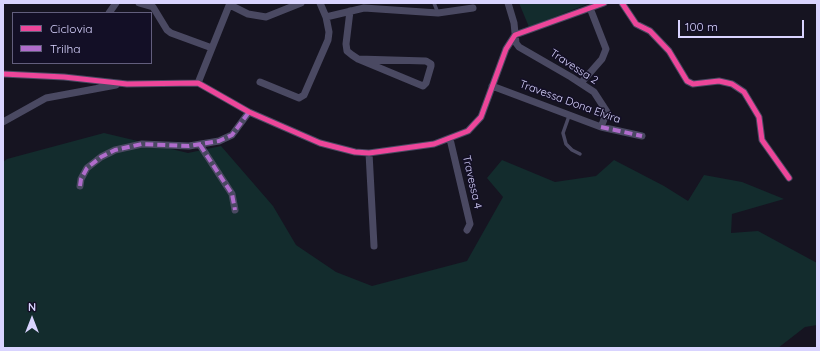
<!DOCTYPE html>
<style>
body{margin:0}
#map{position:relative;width:820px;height:351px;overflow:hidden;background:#161421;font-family:Quicksand,sans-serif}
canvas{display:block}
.frame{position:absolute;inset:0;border:4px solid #d9d4ff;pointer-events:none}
.legend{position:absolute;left:12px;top:12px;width:140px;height:52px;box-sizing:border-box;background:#130f26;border:1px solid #625e7d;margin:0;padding:5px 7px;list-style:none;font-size:12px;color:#d9d4ff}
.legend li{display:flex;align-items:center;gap:8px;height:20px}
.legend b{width:20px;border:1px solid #625e7d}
.north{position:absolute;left:12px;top:299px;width:40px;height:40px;-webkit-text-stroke:3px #130f26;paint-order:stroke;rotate:0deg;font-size:11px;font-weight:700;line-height:16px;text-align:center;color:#d9d4ff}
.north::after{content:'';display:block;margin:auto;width:14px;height:18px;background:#d9d4ff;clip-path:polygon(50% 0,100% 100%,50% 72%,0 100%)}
.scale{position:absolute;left:678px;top:20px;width:126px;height:18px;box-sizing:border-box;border:2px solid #d9d4ff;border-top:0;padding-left:5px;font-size:12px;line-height:14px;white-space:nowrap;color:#d9d4ff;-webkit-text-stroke:3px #130f26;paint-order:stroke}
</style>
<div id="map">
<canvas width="820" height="351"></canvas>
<div class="frame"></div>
<ul class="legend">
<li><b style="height:5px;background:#ed469a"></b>Ciclovia</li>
<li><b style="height:5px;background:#b06ccc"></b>Trilha</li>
</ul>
<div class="north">N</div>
<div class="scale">100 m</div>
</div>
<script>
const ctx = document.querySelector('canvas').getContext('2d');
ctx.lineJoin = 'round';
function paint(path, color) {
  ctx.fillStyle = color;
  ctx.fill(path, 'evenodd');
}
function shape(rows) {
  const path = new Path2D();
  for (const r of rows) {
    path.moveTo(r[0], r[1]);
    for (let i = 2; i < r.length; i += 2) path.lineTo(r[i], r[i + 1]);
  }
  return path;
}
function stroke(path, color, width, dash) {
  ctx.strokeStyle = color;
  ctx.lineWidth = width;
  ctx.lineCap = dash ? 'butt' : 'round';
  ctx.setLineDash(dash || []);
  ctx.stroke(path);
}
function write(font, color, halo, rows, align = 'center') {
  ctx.font = font + ' Quicksand,sans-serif';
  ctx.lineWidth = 3;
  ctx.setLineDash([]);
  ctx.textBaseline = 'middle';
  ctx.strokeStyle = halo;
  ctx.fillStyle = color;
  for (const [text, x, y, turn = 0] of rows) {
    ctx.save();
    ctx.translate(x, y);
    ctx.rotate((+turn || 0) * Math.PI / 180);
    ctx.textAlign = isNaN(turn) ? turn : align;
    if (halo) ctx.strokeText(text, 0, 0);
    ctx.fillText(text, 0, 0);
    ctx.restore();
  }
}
paint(shape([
 [519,3,590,3,529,27],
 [104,133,188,153,221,146,273,206,296,245,336,272,372,286,467,261,503,197,487,178,502,160,555,182,596,176,614,160,664,186,688,201,704,175,742,182,784,199,732,214,731,233,758,231,817,263,817,325,805,327,778,348,3,348,3,162,7,159]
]), '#132c2d');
stroke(shape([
 [434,3,438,13],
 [569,116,563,133,566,144,572,150,580,154]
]), '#4a4962', 3.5);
stroke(shape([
 [139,3,153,7,167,30,171,33,212,48],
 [508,3,514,23,516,43,519,47,571,77,594,92,607,112,601,127],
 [622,3,636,24,650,31,669,51,687,81,693,84,719,81,732,84,744,92,759,117,762,140,789,178],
 [230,5,248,14,266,17,301,3],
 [350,11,346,44,347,51,352,55,358,59,426,61,431,64,431,66,426,83,423,86,358,59],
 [109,13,116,3],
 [326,17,364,8,438,13,473,8],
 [3,74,64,77,127,84,198,83,249,112,320,143,355,152,369,153,434,144,468,131,481,117,506,49,515,35,604,3],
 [260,82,299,98,304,95,328,40,329,32,326,17,320,3],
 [198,83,230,3],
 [581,83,602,59,606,49,590,8],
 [492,86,601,127,642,136],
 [3,122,46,98,116,85],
 [450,139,470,224,467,230],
 [200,145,232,194,235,210],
 [369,153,374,246],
 [80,186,81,179,87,168,101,157,115,150,142,144,189,146,219,141,232,135,249,112]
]), '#4a4962', 7);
stroke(shape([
 [601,127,642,136],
 [200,145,232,194,235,210],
 [80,186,81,179,87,168,101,157,115,150,142,144,189,146,219,141,232,135,249,112]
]), '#b06ccc', 4, [8, 4]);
stroke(shape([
 [622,3,636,24,650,31,669,51,687,81,693,84,719,81,732,84,744,92,759,117,762,140,789,178],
 [3,74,64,77,127,84,198,83,249,112,320,143,355,152,369,153,434,144,468,131,481,117,506,49,515,35,604,3]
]), '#ed469a', 5);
write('11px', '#d9d4ff', '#130f26', [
 ["Travessa 2",574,67,33],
 ["Travessa Dona Elvira",570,102,20],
 ["Travessa 4",472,182,77]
]);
</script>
